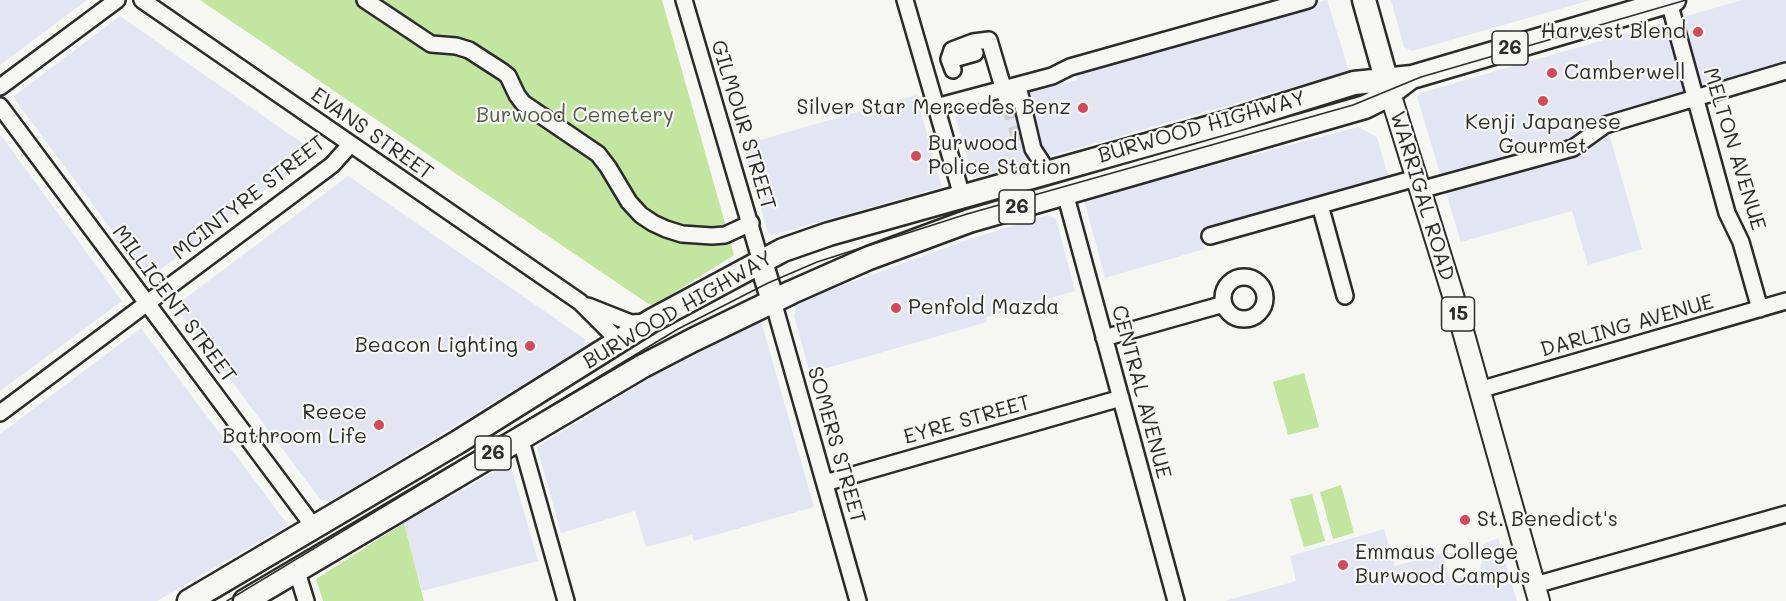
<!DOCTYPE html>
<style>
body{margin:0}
canvas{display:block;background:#f6f6f2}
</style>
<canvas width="1786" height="601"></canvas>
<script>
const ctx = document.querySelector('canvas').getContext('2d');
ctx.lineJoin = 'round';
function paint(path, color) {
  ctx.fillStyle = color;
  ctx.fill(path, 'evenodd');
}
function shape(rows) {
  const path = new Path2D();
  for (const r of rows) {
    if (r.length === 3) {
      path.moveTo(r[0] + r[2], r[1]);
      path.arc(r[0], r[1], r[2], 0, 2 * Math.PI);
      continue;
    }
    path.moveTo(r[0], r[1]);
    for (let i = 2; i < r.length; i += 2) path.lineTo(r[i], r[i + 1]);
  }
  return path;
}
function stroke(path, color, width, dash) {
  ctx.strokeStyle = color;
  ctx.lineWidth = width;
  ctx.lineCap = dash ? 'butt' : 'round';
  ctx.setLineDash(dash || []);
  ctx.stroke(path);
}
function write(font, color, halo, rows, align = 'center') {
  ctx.font = font + ' Mali,sans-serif';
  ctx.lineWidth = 4.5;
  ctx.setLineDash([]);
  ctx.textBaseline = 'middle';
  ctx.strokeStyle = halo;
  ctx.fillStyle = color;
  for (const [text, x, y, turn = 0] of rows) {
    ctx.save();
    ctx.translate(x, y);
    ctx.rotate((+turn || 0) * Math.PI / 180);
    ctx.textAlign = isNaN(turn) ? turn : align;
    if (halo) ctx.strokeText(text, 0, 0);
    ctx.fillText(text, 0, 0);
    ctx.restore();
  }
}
paint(shape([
 [0,0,87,0,0,65],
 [1327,0,1349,71,973,178,954,112,1077,80,1076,71],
 [1391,0,1591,0,1412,51,1404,47],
 [1742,0,1786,0,1786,77,1608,130,1642,249,1588,265,1572,211,1461,242,1417,97,1420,93],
 [120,16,315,152,148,279,13,97],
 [916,95,942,187,772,235,768,233,743,145],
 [1358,127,1377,137,1388,176,1199,232,1205,249,1105,278,1084,200],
 [0,134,122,301,0,391],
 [348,176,585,339,584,347,331,501,320,499,175,306],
 [1048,215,1056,219,1075,291,986,317,987,322,810,373,794,316,797,305,825,292,967,240],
 [761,321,814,507,694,541,692,535,646,547,635,511,561,533,537,447,650,378],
 [141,328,288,525,157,601,0,601,0,434],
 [510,463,538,561,422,591,404,523],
 [1384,529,1395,566,1443,553,1450,580,1480,570,1486,543,1498,538,1517,601,1225,601,1296,581,1290,556]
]), '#e3e6f2');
paint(shape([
 [200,0,662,0,734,255,658,303,652,305,647,303],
 [1304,373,1319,427,1288,435,1273,382],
 [1341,485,1354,533,1333,539,1320,492],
 [1312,494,1325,541,1304,547,1290,499],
 [404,523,424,601,323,601,316,579]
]), '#c2e59f');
stroke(shape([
 [1008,104,1021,144]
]), '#cdcdca', 15, [15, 8]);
const minor = shape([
 [142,0,580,302,619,341],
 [365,0,431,44,456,46,469,50,503,72,508,76,517,95,523,103,598,154,608,167,629,202,641,215,653,223,666,229,682,234,712,236,725,235,751,223],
 [684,0,761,262],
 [905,0,962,196],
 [1669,2,1727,213,1741,242,1760,309],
 [950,60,975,53],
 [953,70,949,59,952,50,973,42,989,40,1008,104],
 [1018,86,1033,149,1048,172],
 [0,87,117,0],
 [0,106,314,527],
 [936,107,1052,76,1070,67,1308,0],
 [1420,190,1573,148,1605,125,1786,71],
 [1065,193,1176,601],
 [1320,205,1345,296],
 [1210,236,1416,178],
 [1244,298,21],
 [773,301,858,601],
 [588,306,631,323,648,322],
 [1104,338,1224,304],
 [1479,390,1786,301],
 [0,413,332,165,350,145],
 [520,437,566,601],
 [825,483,1121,398],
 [297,572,306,601],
 [1535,585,1786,514]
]);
const major = shape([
 [1390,93,1452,292,1539,601]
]);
const highway = shape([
 [1364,0,1390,93],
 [761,262,773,301],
 [189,601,458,442,651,321,783,250,829,234,1232,121,1354,83,1412,77,1674,0],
 [245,601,643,366,693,340,792,292,869,258,969,221,1365,107,1385,97,1410,78]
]);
stroke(minor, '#2b2b2b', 20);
stroke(major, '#2b2b2b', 24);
stroke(highway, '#2b2b2b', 27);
stroke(minor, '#f6f6f2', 15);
stroke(major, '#f6f6f2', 20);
stroke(highway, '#f6f6f2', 22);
stroke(shape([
 [213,601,232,590],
 [227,601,678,329,768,283,817,262,967,214,1353,105,1421,77,1686,0]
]), '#2b2b2b', 1.5);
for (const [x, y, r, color] of [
 [1698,32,6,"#d1495b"],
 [1552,73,6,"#d1495b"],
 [1543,101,6,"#d1495b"],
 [1083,108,6,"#d1495b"],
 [916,156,6,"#d1495b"],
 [896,308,6,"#d1495b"],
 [530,346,6,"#d1495b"],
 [379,425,6,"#d1495b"],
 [1465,520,6,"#d1495b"],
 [1343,565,6,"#d1495b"]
]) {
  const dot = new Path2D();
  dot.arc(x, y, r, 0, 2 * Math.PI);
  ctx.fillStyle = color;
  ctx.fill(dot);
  stroke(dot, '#f6f6f2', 2);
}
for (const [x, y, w] of [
 [1510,48,36],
 [1017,207,36],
 [1458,314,33],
 [493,453,36]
]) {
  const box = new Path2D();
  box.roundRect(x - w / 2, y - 17, w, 34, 4.5);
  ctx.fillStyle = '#f6f6f2';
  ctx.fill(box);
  stroke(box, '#2b2b2b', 1.5);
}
write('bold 20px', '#2b2b2b', null, [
 ["26",1510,48],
 ["26",1017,207],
 ["15",1458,314],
 ["26",493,453]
]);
write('21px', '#2b2b2b', '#f6f6f2', [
 ["Harvest Blend",1686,32,"right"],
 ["Camberwell",1564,73],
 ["Silver Star Mercedes Benz",1071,108,"right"],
 ["Kenji Japanese",1543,123,"center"],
 ["Gourmet",1543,147,"center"],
 ["Burwood",928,144],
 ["Police Station",928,168],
 ["Penfold Mazda",908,308],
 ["Beacon Lighting",518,346,"right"],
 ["Reece",367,413,"right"],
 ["Bathroom Life",367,437,"right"],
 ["St. Benedict's",1477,520],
 ["Emmaus College",1355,553],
 ["Burwood Campus",1355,577]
], 'left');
write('21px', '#515a48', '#f6f6f2', [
 ["Burwood Cemetery",575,116]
]);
write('21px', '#2b2b2b', '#f6f6f2', [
 ["GILMOUR STREET",743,125,73],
 ["BURWOOD HIGHWAY",1202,127,-16],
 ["EVANS STREET",372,134,35],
 ["MELTON AVENUE",1734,149,73],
 ["WARRIGAL ROAD",1422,196,73],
 ["MCINTYRE STREET",249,198,-38],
 ["MILLICENT STREET",174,304,53],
 ["BURWOOD HIGHWAY",678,310,-30],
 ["DARLING AVENUE",1627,326,-16],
 ["CENTRAL AVENUE",1141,392,75],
 ["EYRE STREET",967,420,-16],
 ["SOMERS STREET",836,445,74]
]);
</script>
